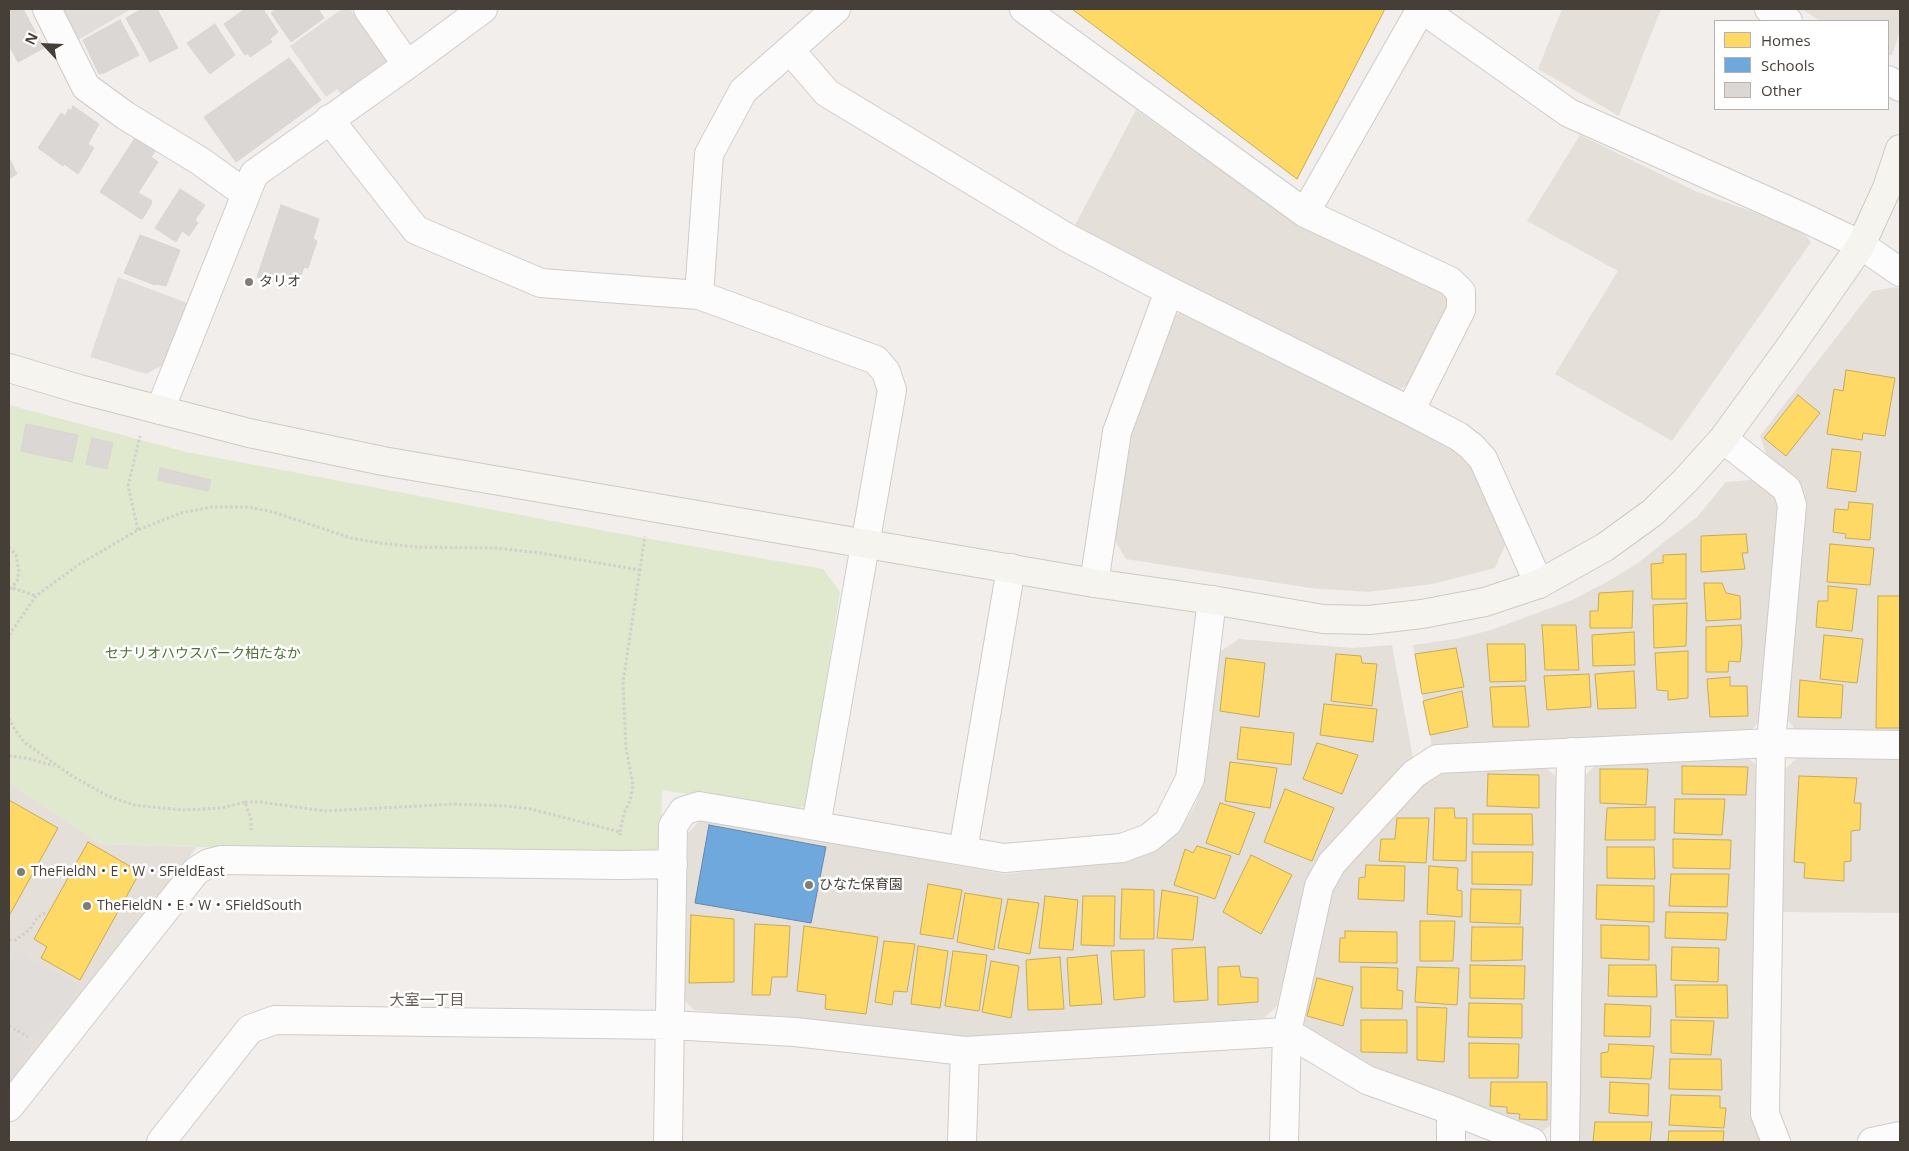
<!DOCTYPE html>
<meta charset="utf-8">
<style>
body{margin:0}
#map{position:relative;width:1909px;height:1151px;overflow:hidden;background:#f1eeeb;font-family:"Open Sans",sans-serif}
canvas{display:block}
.frame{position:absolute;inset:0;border:10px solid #463f38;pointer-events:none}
.legend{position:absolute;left:1714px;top:20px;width:175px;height:90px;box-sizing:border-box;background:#fff;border:1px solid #b5b2af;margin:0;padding:6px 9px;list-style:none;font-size:15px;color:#463f38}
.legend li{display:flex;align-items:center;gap:10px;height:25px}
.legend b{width:25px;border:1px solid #b5b2af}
.north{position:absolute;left:20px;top:20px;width:50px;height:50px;-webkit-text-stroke:4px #fff;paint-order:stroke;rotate:295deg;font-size:14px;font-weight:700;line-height:20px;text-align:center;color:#463f38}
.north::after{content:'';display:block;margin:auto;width:18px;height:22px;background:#463f38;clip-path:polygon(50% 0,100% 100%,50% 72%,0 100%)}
</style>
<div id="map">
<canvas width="1909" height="1151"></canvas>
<div class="frame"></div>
<ul class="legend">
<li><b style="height:14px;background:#ffd966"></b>Homes</li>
<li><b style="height:14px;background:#6fa8dc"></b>Schools</li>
<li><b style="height:14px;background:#dad7d4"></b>Other</li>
</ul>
<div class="north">N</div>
</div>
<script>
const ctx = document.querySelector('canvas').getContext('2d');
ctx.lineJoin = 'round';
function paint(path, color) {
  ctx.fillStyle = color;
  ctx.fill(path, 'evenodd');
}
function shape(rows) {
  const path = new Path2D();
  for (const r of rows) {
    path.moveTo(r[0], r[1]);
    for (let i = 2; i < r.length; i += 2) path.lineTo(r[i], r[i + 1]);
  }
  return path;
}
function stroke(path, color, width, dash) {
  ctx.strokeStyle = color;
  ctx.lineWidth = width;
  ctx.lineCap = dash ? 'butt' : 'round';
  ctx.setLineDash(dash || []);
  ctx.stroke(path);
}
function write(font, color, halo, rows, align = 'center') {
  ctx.font = font + ' "Open Sans","Noto Sans JP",sans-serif';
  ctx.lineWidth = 5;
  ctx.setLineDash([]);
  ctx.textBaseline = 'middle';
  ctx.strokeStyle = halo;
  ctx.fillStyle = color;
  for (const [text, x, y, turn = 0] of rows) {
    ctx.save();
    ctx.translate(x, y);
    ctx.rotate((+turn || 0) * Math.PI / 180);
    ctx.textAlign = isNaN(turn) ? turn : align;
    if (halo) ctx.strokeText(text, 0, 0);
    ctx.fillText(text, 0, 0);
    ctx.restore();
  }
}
paint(shape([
 [1562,9,1661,9,1619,116,1538,69],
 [1801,9,1900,9,1900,31,1892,55,1888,55,1888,21,1821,21],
 [1136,110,1295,223,1445,291,1449,306,1411,384,1397,390,1074,227],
 [1580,135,1695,191,1800,229,1811,242,1672,441,1555,374,1618,271,1527,221],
 [1897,287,1900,290,1900,733,1797,732,1787,719,1804,506,1768,459,1760,436,1872,291],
 [1183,312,1449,443,1471,462,1506,543,1495,568,1432,584,1368,592,1310,588,1126,559,1112,536,1134,417,1171,316],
 [1751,480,1774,494,1778,507,1761,720,1750,731,1432,747,1413,645,1455,639,1491,630,1572,600,1607,582,1638,563,1672,536,1697,517,1726,482],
 [1239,639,1353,648,1392,645,1413,758,1399,771,1306,886,1277,1006,1264,1018,949,1039,694,1010,684,1000,688,833,701,819,1005,874,1115,862,1168,839,1185,822,1196,803,1204,777,1218,653],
 [1800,755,1900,757,1900,913,1782,912,1784,770],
 [1747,757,1759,767,1763,1142,1581,1142,1579,1139,1583,777,1596,765],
 [1545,767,1558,778,1554,1123,1540,1133,1367,1069,1307,1031,1301,1016,1332,885,1342,870,1426,781,1442,772],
 [10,784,101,844,197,847,9,1087]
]), '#e4dfd9');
paint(shape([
 [9,405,186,452,616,533,823,569,840,592,807,804,793,812,662,790,661,845,650,855,261,849,101,844,10,784,9,786]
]), '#e0e8cd');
paint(shape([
 [61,9,131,9,78,40],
 [342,9,350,9,387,61,341,94,337,89,326,97,290,46],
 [118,277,190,304,168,362,146,374,90,357],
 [14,950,79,985,69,1005,52,1022,39,1041,9,1024,9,960],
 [9,1029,34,1044,23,1063,26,1065,9,1087]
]), '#e0dddb');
const homes = shape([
 [1072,9,1385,9,1297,179,1072,9],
 [1846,370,1895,378,1885,436,1863,433,1862,440,1827,434,1834,389,1843,391,1846,370],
 [1798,395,1820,413,1786,456,1764,438,1798,395],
 [1832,449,1861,452,1856,492,1827,488,1832,449],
 [1849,502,1873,504,1870,540,1845,538,1846,534,1833,532,1835,509,1848,510,1849,502],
 [1746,534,1748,553,1742,553,1745,569,1701,572,1701,536,1746,534],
 [1830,544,1874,548,1870,585,1827,582,1830,544],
 [1686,554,1686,599,1652,599,1651,564,1663,563,1663,555,1686,554],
 [1704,583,1722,583,1726,593,1740,596,1741,619,1706,621,1704,583],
 [1828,586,1857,589,1852,631,1816,627,1818,601,1828,601,1828,586],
 [1633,591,1632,628,1590,628,1590,611,1598,611,1599,593,1633,591],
 [1878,596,1900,596,1900,728,1876,728,1878,596],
 [1687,603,1686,646,1654,648,1653,605,1687,603],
 [1542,625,1576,625,1579,670,1545,670,1542,625],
 [1741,625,1742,644,1740,662,1729,661,1728,672,1706,672,1706,627,1741,625],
 [1634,632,1635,665,1593,666,1592,635,1634,632],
 [1824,635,1863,639,1857,683,1820,679,1824,635],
 [1487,644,1525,644,1526,681,1490,682,1487,644],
 [1456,648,1464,687,1422,694,1415,654,1456,648],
 [1688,651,1688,698,1668,700,1668,691,1657,690,1655,653,1688,651],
 [1336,654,1361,656,1362,663,1377,664,1372,706,1331,701,1336,654],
 [1226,658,1265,663,1259,717,1220,711,1226,658],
 [1634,671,1636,708,1598,709,1595,674,1634,671],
 [1589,674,1591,707,1547,710,1544,676,1589,674],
 [1730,677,1730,686,1747,686,1748,716,1710,717,1707,679,1730,677],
 [1800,680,1843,685,1841,718,1798,717,1800,680],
 [1525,686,1529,727,1493,727,1490,687,1525,686],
 [1462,691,1468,727,1430,735,1423,701,1462,691],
 [1324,704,1377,709,1373,742,1320,735,1324,704],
 [1241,727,1294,733,1291,765,1237,759,1241,727],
 [1317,743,1358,755,1342,794,1303,779,1317,743],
 [1230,762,1277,768,1270,808,1225,801,1230,762],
 [1682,766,1748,767,1746,795,1682,794,1682,766],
 [1600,769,1648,769,1646,805,1600,803,1600,769],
 [1488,774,1539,775,1539,808,1487,806,1488,774],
 [1799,776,1857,778,1854,803,1861,803,1860,830,1851,831,1851,861,1844,862,1844,881,1804,878,1805,863,1794,862,1799,776],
 [1285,789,1334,808,1312,861,1264,842,1285,789],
 [1675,799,1725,799,1722,835,1674,833,1675,799],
 [9,800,58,828,9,916,9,800],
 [1220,803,1255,813,1239,855,1206,843,1220,803],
 [1655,807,1655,840,1605,840,1607,808,1655,807],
 [1435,808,1454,808,1455,818,1467,818,1466,861,1433,860,1435,808],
 [1473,814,1532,814,1533,845,1473,844,1473,814],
 [1397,818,1429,818,1426,863,1379,861,1381,839,1395,839,1397,818],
 [1673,839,1731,840,1730,869,1673,868,1673,839],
 [88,842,140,872,80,980,41,958,47,947,34,939,88,842],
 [1197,846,1231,856,1215,899,1174,885,1185,849,1193,853,1197,846],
 [1607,847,1654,847,1655,879,1607,878,1607,847],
 [1472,852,1533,852,1532,885,1472,884,1472,852],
 [1251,855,1292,875,1261,934,1223,912,1251,855],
 [1366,865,1405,866,1404,901,1358,899,1359,878,1365,877,1366,865],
 [1429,866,1458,868,1457,890,1462,891,1462,917,1427,914,1429,866],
 [1671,874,1729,874,1727,907,1669,906,1671,874],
 [928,884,962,890,953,939,920,934,928,884],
 [1597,885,1654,886,1654,922,1596,919,1597,885],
 [1122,889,1154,890,1154,939,1120,939,1122,889],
 [1471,889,1521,890,1520,924,1470,922,1471,889],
 [1162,890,1198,897,1193,940,1157,938,1162,890],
 [965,893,1002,899,994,950,957,942,965,893],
 [1045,896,1078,900,1073,950,1039,948,1045,896],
 [1083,896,1115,896,1114,946,1081,945,1083,896],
 [1008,899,1039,903,1030,954,998,948,1008,899],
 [1666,912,1728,913,1726,940,1665,938,1666,912],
 [691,915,734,919,734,982,689,983,691,915],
 [1420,921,1455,921,1453,961,1420,961,1420,921],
 [755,924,790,926,787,977,772,977,770,995,752,995,755,924],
 [1601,925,1649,926,1649,960,1601,958,1601,925],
 [804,926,878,937,866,1014,825,1009,826,995,797,991,804,926],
 [1472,927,1523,927,1522,960,1471,961,1472,927],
 [1345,931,1397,932,1397,963,1339,962,1340,938,1345,938,1345,931],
 [884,941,915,944,907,992,894,991,892,1005,875,1002,884,941],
 [918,946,948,951,940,1008,911,1004,918,946],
 [1205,947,1208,1000,1174,1002,1172,949,1205,947],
 [1672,947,1719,948,1718,982,1671,980,1672,947],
 [1144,950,1145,997,1114,1000,1111,951,1144,950],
 [953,951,987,955,979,1011,945,1006,953,951],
 [1097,955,1102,1004,1070,1006,1067,958,1097,955],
 [1060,957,1064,1009,1028,1010,1026,960,1060,957],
 [991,961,1019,966,1011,1018,982,1012,991,961],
 [1470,965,1525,966,1524,999,1470,998,1470,965],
 [1609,965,1656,965,1657,997,1608,996,1609,965],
 [1239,966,1241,977,1258,978,1258,1002,1218,1005,1218,967,1239,966],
 [1361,967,1398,968,1397,990,1403,991,1402,1009,1361,1008,1361,967],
 [1417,967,1459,968,1457,1005,1415,1002,1417,967],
 [1317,978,1353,987,1343,1026,1307,1016,1317,978],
 [1675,985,1727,985,1728,1018,1676,1017,1675,985],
 [1469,1003,1522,1004,1522,1038,1468,1037,1469,1003],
 [1605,1004,1651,1006,1650,1037,1604,1036,1605,1004],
 [1417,1007,1447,1008,1444,1062,1417,1060,1417,1007],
 [1361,1020,1407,1020,1407,1053,1361,1052,1361,1020],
 [1671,1020,1714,1021,1711,1055,1671,1053,1671,1020],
 [1469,1043,1519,1044,1518,1078,1469,1078,1469,1043],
 [1609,1044,1654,1046,1651,1079,1601,1077,1601,1053,1608,1052,1609,1044],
 [1670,1059,1721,1059,1722,1090,1669,1089,1670,1059],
 [1491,1082,1547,1082,1547,1120,1519,1119,1520,1114,1507,1113,1507,1107,1490,1106,1491,1082],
 [1610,1082,1649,1084,1648,1116,1609,1113,1610,1082],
 [1671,1095,1720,1096,1720,1108,1726,1108,1724,1128,1669,1125,1671,1095],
 [1595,1122,1652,1122,1650,1142,1593,1142,1595,1122],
 [1669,1131,1724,1131,1723,1142,1668,1142,1669,1131]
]);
paint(homes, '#ffd966');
stroke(homes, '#c8ab58', 1);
const schools = shape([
 [709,825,826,847,811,923,695,903,709,825]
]);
paint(schools, '#6fa8dc');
stroke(schools, '#6388ab', 1);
const building = shape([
 [9,9,23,9,44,48,18,62,9,45,9,9],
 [142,9,157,9,178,48,150,62,126,18,142,9],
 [245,9,263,9,278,32,270,39,272,42,250,57,248,53,245,55,224,24,245,9],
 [276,9,318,9,324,18,291,42,271,13,276,9],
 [120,20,139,55,104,73,99,74,83,40,120,20],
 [215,24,235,55,210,74,187,43,215,24],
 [289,58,321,100,236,162,204,117,289,58],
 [73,106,99,124,88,144,94,148,78,174,64,164,63,166,38,148,61,113,65,116,69,109,71,111,73,106],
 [135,138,155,151,151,157,158,162,138,193,151,200,152,203,143,218,141,219,100,192,135,138],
 [9,158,17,174,9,179,9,158],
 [180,189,205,205,195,220,198,223,189,236,182,231,176,242,155,228,180,189],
 [281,205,319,219,313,239,317,241,308,268,304,267,296,289,257,277,281,205],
 [140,235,180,250,166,286,156,284,155,285,124,273,140,235],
 [26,424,78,435,72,462,21,451,26,424],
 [92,438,113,443,107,469,86,464,92,438],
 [160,468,211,480,208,491,158,480,160,468]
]);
paint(building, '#dad7d4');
stroke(building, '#d9d5d1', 1);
const street = shape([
 [47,9,86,87,126,116,200,161,246,194],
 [368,9,407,65],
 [1024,9,1305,213,1450,281,1461,292,1461,310,1410,411],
 [1422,9,1569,113,1805,218,1861,245,1900,272],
 [1769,9,1788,21],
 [790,50,827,93,1066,237,1169,291,1410,411,1458,436,1471,446,1483,459,1539,584],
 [1888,80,1900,87],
 [329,119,416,230,541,283,699,295,876,360,886,372,892,390,816,826],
 [1305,213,1421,9],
 [699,295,709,154,743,91,836,9],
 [160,410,254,174,407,65,483,9],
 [1723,439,1787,489,1792,505,1771,743,1765,1114,1776,1142],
 [1094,583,1117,432,1169,291],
 [963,851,1011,568],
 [9,1107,196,871,209,863,221,860,620,865,673,864],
 [161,1142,250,1029,275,1020,671,1025,795,1032,965,1051,1287,1032,1367,1080,1451,1110,1532,1142],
 [668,1142,673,826,683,811,699,806,1004,858,1122,848,1149,838,1168,822,1190,779,1212,600],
 [962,1142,965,1051],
 [1284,1142,1287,1032,1319,886,1332,863,1414,774,1437,759,1771,743,1900,745],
 [1451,1142,1451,1110],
 [1565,1142,1571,752],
 [1872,1142,1900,1136]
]);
const secondary = shape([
 [9,368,79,389,249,433,383,461,1094,583,1212,600,1323,619,1369,620,1422,614,1485,602,1539,584,1605,547,1652,513,1685,481,1723,439,1790,347,1861,245,1887,188,1900,149]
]);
stroke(street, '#ceccc9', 30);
stroke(secondary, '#cfcac2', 30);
stroke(shape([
 [138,530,128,486,140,436],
 [9,547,16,555,19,572,17,581,9,591],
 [13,588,36,596],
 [9,635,36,596,78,565,138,530,181,513,212,507,248,507,273,512,351,538,380,543,416,547,497,548,540,553,640,570],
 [9,718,14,728,24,742,72,776,108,796,134,805,184,810,222,808,245,802,251,819,251,830],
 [9,756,27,758,54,766],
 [245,802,260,802,325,811,455,804,508,806,531,809,620,832,620,836],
 [620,832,624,813,630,801,633,785,626,748,623,682,645,536],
 [9,940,16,940,30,929,37,918,46,912],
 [9,1026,28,1037]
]), '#d1cecb', 3, [2.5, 2.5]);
stroke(street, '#fdfcfc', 28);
stroke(secondary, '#f6f4ef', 28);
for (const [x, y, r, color] of [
 [249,282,5,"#827c77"],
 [21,872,5,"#827c77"],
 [809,885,5,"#827c77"],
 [87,906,5,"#827c77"]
]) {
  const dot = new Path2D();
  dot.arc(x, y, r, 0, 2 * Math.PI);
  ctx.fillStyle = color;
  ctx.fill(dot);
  stroke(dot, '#fff', 2);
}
write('14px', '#463f38', '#fff', [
 ["タリオ",259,282],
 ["TheFieldN・E・W・SFieldEast",31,872],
 ["ひなた保育園",819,885],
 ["TheFieldN・E・W・SFieldSouth",97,906]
], 'left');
write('14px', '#4e7230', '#fff', [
 ["セナリオハウスパーク柏たなか",203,654]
]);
write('15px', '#675c50', '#fff', [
 ["大室一丁目",427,1001]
]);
</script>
